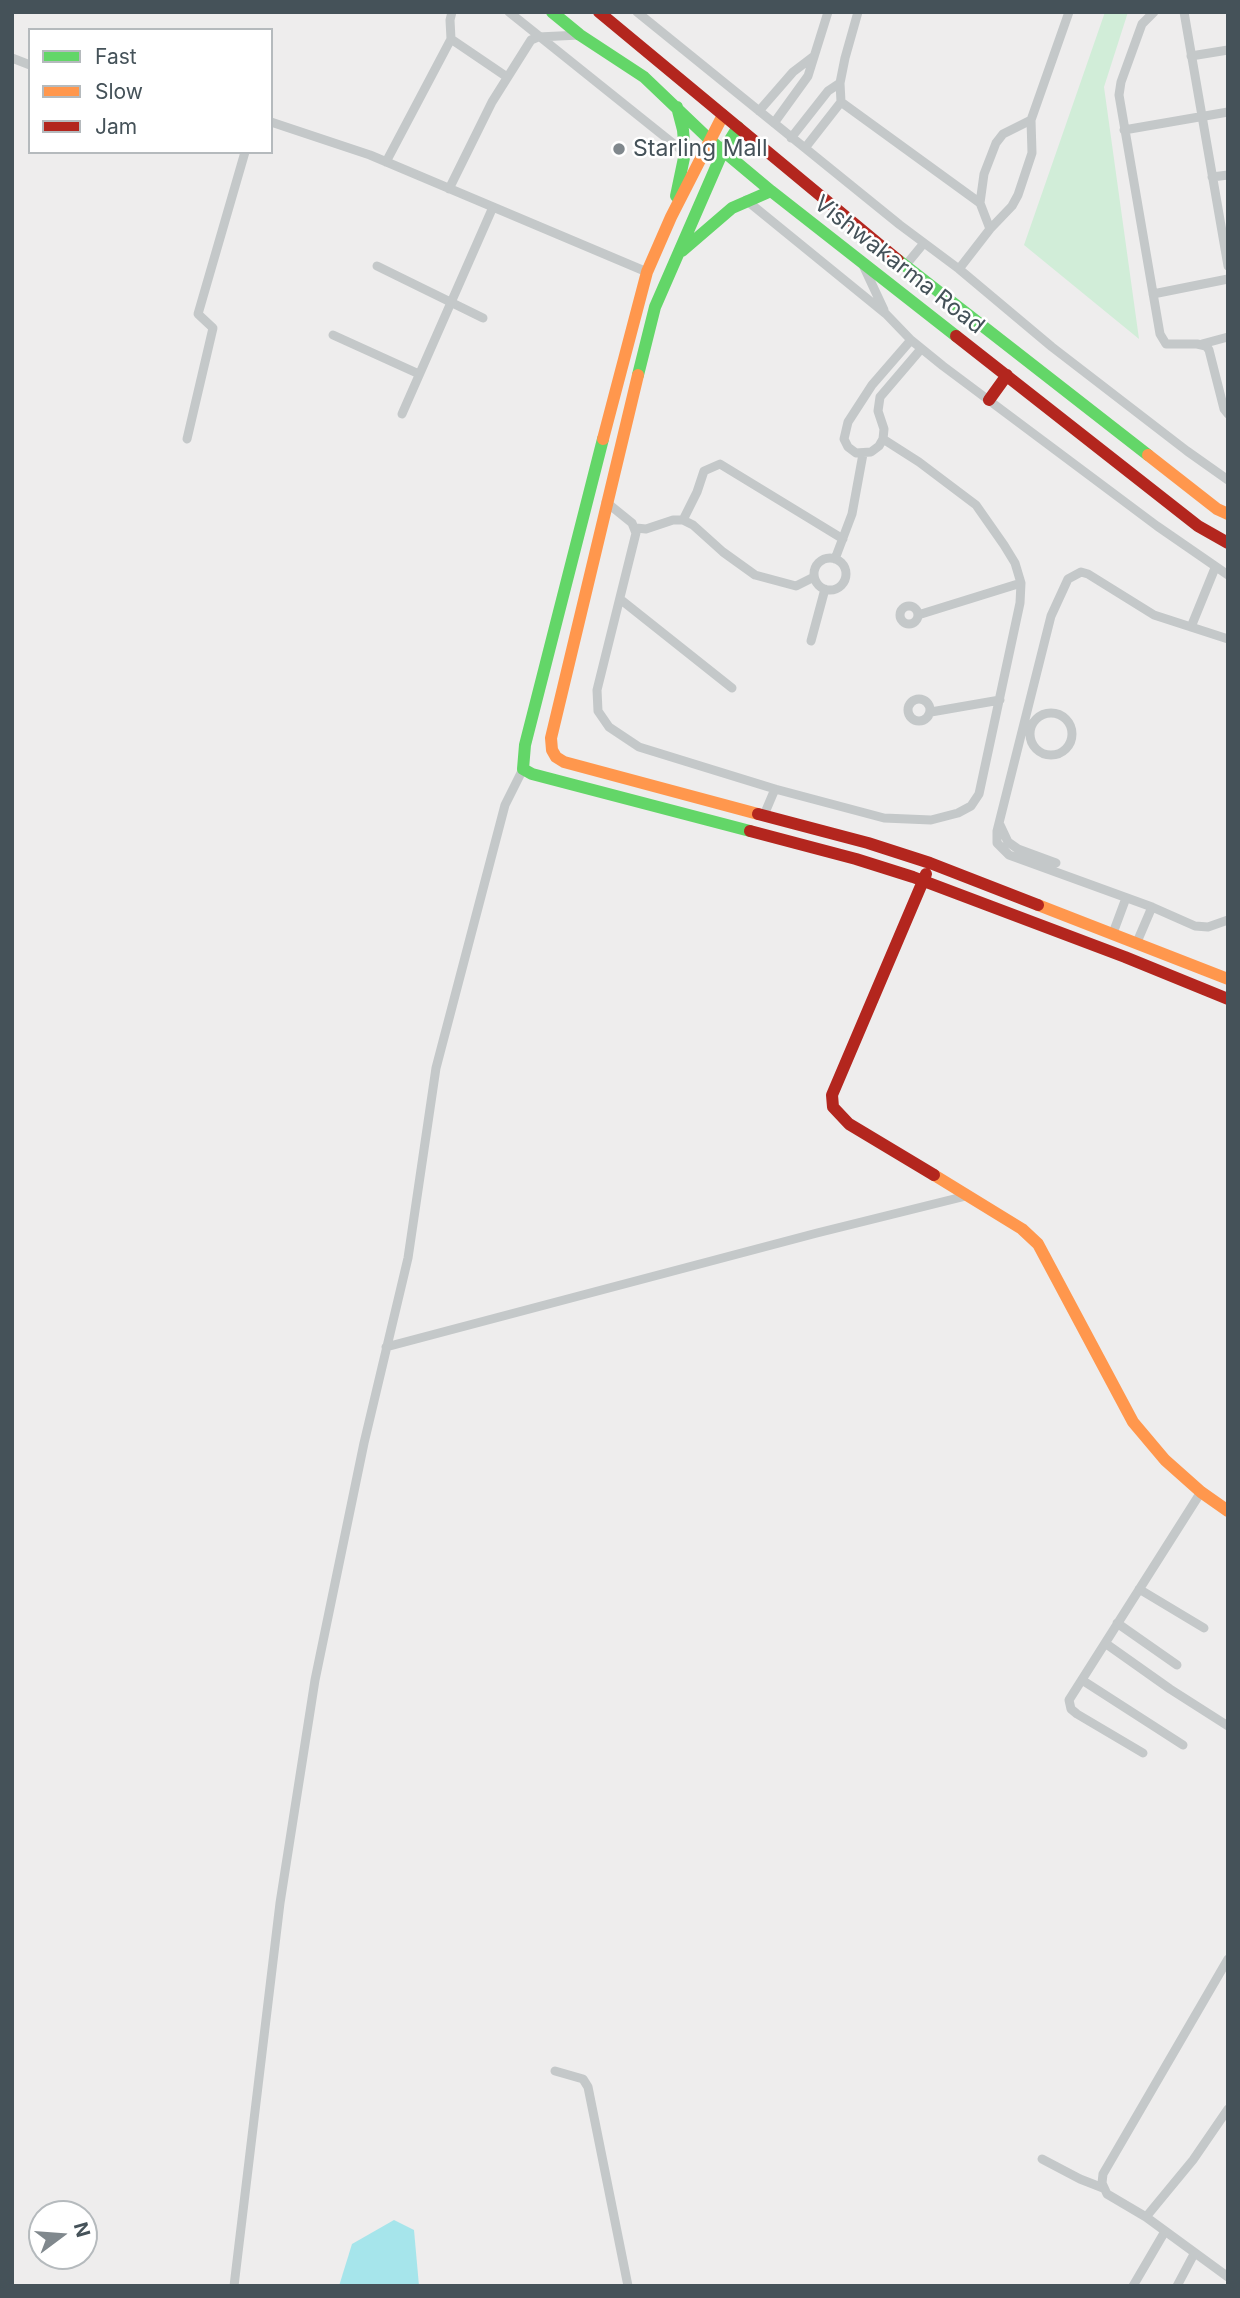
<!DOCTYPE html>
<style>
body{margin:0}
#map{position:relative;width:1240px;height:2298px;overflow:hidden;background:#eeeded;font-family:Inter,sans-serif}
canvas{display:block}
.frame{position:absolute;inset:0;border:14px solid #455259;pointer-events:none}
.legend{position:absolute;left:28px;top:28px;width:245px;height:126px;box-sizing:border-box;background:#fff;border:2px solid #b5babd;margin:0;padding:9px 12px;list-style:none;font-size:21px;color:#455259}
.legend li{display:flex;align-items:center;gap:14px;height:35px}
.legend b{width:35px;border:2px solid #b5babd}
.north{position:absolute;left:28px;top:2200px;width:70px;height:70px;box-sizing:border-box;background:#fff;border:2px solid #b5babd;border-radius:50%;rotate:74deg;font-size:19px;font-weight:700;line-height:28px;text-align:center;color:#455259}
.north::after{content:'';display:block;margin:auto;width:24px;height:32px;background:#80888d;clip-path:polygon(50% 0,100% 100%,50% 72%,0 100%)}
</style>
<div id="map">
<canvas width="1240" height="2298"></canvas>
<div class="frame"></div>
<ul class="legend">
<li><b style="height:9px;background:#63d668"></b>Fast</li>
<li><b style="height:9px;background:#ff974d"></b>Slow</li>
<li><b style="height:9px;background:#b3261e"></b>Jam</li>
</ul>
<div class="north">N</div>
</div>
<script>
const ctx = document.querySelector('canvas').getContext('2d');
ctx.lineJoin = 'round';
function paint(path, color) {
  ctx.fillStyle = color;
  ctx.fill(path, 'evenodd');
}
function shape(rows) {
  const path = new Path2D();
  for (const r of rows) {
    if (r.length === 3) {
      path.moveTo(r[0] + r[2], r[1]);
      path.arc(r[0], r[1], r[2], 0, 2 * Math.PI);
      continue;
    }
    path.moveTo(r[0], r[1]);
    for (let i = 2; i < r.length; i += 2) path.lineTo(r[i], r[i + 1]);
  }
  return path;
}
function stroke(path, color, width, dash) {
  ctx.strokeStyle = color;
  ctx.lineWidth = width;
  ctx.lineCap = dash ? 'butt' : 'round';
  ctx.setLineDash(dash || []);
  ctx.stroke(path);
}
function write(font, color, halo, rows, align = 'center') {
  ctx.font = font + ' Inter,sans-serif';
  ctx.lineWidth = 5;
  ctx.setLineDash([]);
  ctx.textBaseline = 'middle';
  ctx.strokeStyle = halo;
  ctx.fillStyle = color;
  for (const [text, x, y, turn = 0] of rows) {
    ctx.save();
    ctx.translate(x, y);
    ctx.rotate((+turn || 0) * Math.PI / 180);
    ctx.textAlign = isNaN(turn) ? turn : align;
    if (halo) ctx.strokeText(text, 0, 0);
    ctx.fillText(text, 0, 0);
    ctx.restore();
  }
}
paint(shape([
 [1105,12,1128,12,1104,87,1139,339,1024,245]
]), '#d1edd8');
paint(shape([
 [394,2220,414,2230,419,2286,339,2286,352,2244]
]), '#a6e5eb');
stroke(shape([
 [509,12,685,153],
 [637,12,900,225,959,269,990,229,1012,206,1018,195,1032,153,1031,120,1069,12],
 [1154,12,1142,24,1121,82,1119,95,1160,334,1166,344,1197,344,1206,346,1209,350,1224,409,1228,414],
 [1184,12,1228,266],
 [451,39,507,77],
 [1191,56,1228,50],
 [12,58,30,65],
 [841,102,980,203],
 [759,111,793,72,814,56],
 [271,122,370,155,647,272],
 [774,123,808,76,828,12],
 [1124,130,1228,112],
 [791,138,828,91,840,83],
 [805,148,841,102,840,83,845,58,858,12],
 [386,162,451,39,450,20,452,12],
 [1212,177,1228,175],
 [449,189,492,102,531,40,538,37,580,35],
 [746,200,886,314,911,340,943,366,1157,526,1228,575],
 [990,229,980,203,984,174,996,143,1003,134,1031,120],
 [863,265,884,310],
 [377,266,483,318],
 [905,266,924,243],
 [959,269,1052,347,1187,451,1228,480],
 [1153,294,1228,279],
 [333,335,419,374],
 [911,340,872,385,848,422,844,439,848,447,856,453,871,452,879,446,883,439,884,429,878,411,880,397,921,349],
 [1202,344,1228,337],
 [402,414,493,207],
 [187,439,213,328,198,314,245,152],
 [606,502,632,523,636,533,597,690,598,711,609,727,639,747,775,789,884,818,931,820,958,813,971,806,979,794,1020,603,1021,583,1015,563,1004,545,976,505,919,462,883,439],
 [683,520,697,492,704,471,720,464,843,539],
 [636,528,646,529,673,520,683,520,693,525,723,552,755,575,796,586,814,577],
 [830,574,16],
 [835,559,852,514,863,454],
 [620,599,732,688],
 [909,615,9],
 [918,615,1021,583],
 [1191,627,1215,568],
 [1228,639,1154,615,1088,574,1081,572,1068,579,1051,616,997,831,997,843,1009,855,1152,907,1195,926,1208,927,1228,920],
 [811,641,825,589],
 [919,710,11],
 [931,712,1000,700],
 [1051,734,21],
 [764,815,775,789],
 [1000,825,1008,842,1018,849,1056,863],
 [1113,933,1126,898],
 [1137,942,1152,907],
 [386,1347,817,1233,966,1196],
 [1139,1589,1204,1628],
 [1117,1623,1177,1665],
 [1105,1643,1170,1689,1228,1726],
 [1082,1680,1183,1745],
 [1143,1753,1077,1714,1071,1709,1069,1700,1201,1492],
 [1228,1959,1103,2174,1102,2183,1107,2194,1146,2217,1228,2277],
 [555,2071,583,2079,588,2087,628,2286],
 [1042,2159,1080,2179,1103,2188],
 [1146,2217,1193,2160,1228,2109],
 [234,2286,280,1903,315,1680,364,1443,408,1258,436,1068,505,805,523,769],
 [1133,2286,1164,2233],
 [1177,2286,1194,2254]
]), '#c4c8c9', 9);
stroke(shape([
 [552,12,580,35,644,77,710,140,771,191,956,336],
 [676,196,685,153,683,130,677,107],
 [682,251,732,208,771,191],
 [898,260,1148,455],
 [638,375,655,307,723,151,738,127],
 [603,439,525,745,523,769,532,774,750,831]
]), '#63d668', 12);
stroke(shape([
 [638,375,551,738,552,750,556,757,564,762,758,814],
 [603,439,647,272,671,217,723,115],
 [1148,455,1217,509,1228,514],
 [1038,905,1228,979],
 [934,1175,1022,1229,1038,1244,1133,1422,1165,1460,1201,1492,1228,1511]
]), '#ff974d', 12);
stroke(shape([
 [599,12,898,260],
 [956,336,1198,526,1228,543],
 [989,400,1007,375],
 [758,814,868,843,930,863,1038,905],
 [750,831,856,859,913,877,1125,957,1228,999],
 [926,874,832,1095,833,1107,849,1124,934,1175]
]), '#b3261e', 12);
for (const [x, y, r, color] of [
 [619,149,7,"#80888d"]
]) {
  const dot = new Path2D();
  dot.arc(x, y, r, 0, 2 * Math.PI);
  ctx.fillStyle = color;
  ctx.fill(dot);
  stroke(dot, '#fff', 2.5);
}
write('23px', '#455259', '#fff', [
 ["Starling Mall",633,149]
], 'left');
write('23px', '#455259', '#fff', [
 ["Vishwakarma Road",899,265,38]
]);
</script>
